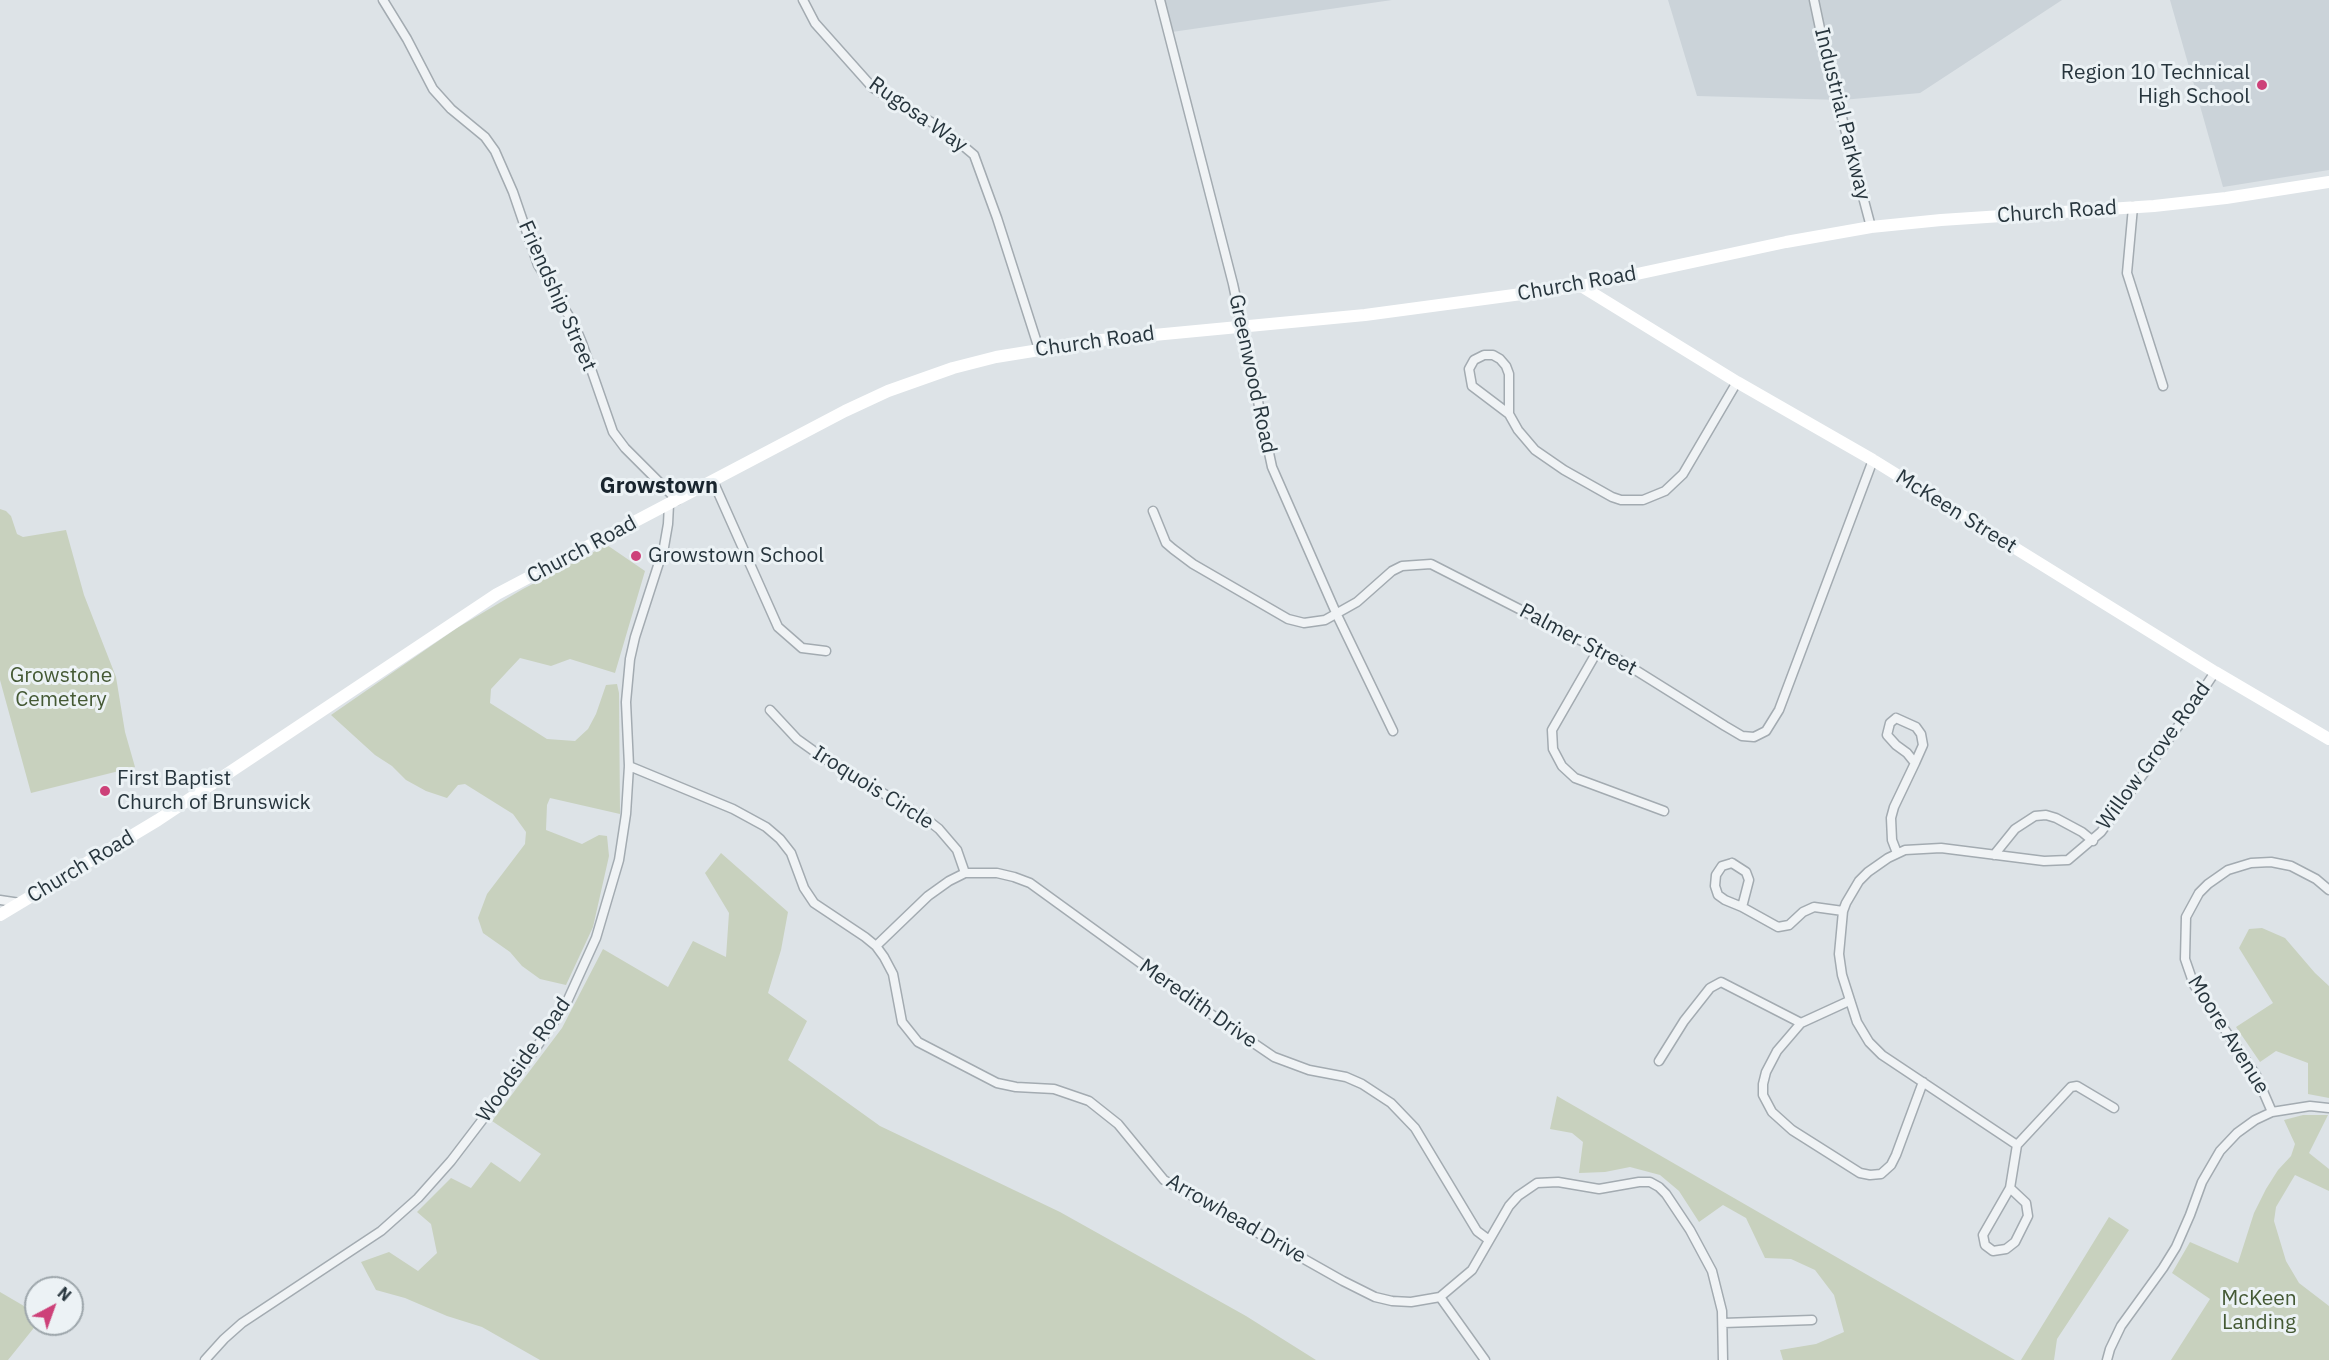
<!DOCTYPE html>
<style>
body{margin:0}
#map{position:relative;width:2329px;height:1360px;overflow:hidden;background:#dde3e7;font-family:"IBM Plex Sans",sans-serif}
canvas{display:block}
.north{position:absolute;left:24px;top:1276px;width:60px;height:60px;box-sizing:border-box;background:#ecf2f5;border:2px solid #9da6ab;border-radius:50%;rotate:41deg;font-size:16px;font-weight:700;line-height:24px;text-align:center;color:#27353d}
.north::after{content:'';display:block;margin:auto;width:21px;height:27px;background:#cd4179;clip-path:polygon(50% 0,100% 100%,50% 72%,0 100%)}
</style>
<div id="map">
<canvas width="2329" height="1360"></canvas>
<div class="north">N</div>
</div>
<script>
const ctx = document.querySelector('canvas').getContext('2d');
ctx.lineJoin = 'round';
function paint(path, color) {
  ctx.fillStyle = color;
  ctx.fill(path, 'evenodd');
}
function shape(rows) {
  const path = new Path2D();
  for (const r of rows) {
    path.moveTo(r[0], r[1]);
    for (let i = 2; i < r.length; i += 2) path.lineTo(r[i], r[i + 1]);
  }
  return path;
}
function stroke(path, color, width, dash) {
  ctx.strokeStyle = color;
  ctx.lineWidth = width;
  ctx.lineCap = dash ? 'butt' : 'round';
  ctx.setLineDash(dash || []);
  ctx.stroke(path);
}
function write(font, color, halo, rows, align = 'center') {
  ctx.font = font + ' "IBM Plex Sans",sans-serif';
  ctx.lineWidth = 6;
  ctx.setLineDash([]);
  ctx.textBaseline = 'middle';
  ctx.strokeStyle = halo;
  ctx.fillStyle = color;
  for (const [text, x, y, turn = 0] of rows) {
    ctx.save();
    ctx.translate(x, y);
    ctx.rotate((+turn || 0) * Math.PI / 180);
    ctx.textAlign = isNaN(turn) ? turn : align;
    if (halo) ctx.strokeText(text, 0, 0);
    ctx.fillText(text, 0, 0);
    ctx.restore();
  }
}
paint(shape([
 [1164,0,1392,0,1172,32],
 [1668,0,2062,0,1920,93,1842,100,1697,96],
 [2170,0,2329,0,2329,170,2223,187]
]), '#cbd3d9');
paint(shape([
 [0,509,6,511,11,516,17,534,23,537,66,530,84,595,116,677,125,732,135,767,31,793,0,680],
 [607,545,645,571,615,673,570,659,551,666,520,658,491,689,490,703,547,739,575,741,588,729,596,714,606,685,617,684,619,693,620,814,550,798,547,805,546,830,582,844,599,835,607,836,609,856,593,927,566,985,540,979,522,966,510,952,483,933,478,918,487,894,525,844,526,832,513,814,465,784,458,785,447,798,426,791,406,780,392,766,375,755,331,715,457,628,523,589],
 [721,853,788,912,781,950,768,993,807,1021,788,1060,880,1126,1060,1212,1246,1316,1316,1360,540,1360,482,1327,447,1316,405,1298,376,1290,361,1262,389,1252,418,1271,437,1253,431,1224,417,1212,451,1178,471,1188,491,1162,520,1182,541,1154,492,1121,562,1028,603,949,668,987,693,941,726,957,729,913,705,873],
 [2262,928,2285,938,2315,973,2329,986,2329,1098,2308,1094,2308,1063,2276,1051,2260,1062,2236,1027,2273,1003,2239,948,2249,929],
 [1557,1096,2015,1360,1783,1360,1780,1350,1816,1344,1844,1332,1834,1295,1815,1270,1791,1259,1765,1258,1746,1218,1723,1205,1699,1222,1679,1191,1660,1175,1630,1167,1605,1172,1579,1173,1583,1142,1572,1133,1550,1129],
 [2303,1115,2328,1115,2309,1153,2329,1169,2329,1191,2295,1175,2276,1207,2274,1221,2286,1261,2299,1283,2329,1306,2329,1360,2171,1360,2210,1299,2172,1273,2190,1242,2238,1263,2254,1213,2266,1189,2278,1170,2291,1156,2295,1144,2284,1120],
 [2109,1217,2129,1230,2057,1339,2054,1360,2021,1360],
 [0,1292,36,1313,37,1324,8,1360,0,1360]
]), '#c8d1be');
const street = shape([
 [383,0,407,39,433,89,451,109,485,137,495,151,513,192,538,265,575,326,582,343,613,432,625,448,677,500],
 [803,0,815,23,873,88,943,129,974,155,997,218,1039,349],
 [1160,0,1233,284,1272,467,1337,615,1393,731],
 [1814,0,1826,57,1871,227],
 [2133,207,2127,273,2163,386],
 [1509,414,1472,386,1469,369,1474,360,1484,355,1493,355,1500,359,1506,366,1509,374,1509,414,1518,430,1535,450,1564,470,1612,497,1621,500,1643,500,1665,491,1683,474,1737,382],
 [713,481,778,627,802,648,826,651],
 [1153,511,1166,543,1173,549,1193,564,1288,619,1304,623,1325,620,1357,602,1392,571,1402,566,1431,564,1621,661,1725,726,1742,736,1754,737,1766,731,1779,710,1873,460],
 [1598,650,1552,730,1553,749,1562,766,1575,778,1664,811],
 [770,710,797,739,825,759,925,818,939,829,957,850,965,873],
 [1896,718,1916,727,1921,734,1923,745,1915,763,1907,753,1896,745,1887,735,1890,723,1896,718],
 [629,766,733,809,766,827,780,839,791,853,804,888,814,903,865,937,876,946,884,957,893,974,902,1022,918,1042,997,1083,1016,1087,1054,1089,1089,1101,1118,1124,1164,1180,1343,1281,1375,1297,1392,1301,1411,1302,1440,1297,1472,1270,1509,1206,1518,1196,1537,1183,1558,1182,1599,1189,1639,1182,1650,1182,1659,1187,1666,1194,1690,1230,1712,1271,1722,1311,1723,1360],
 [1897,853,1892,840,1891,818,1894,807,1915,763],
 [1994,855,2015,829,2035,816,2046,815,2056,818,2082,832,2093,841],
 [1732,863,1746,872,1749,880,1742,907,1725,900,1718,895,1715,886,1716,875,1722,866,1732,863],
 [0,900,20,903],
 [1742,907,1778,927,1789,925,1803,912,1814,907,1843,911],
 [876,946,928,896,949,881,965,873,997,873,1014,877,1030,883,1208,1012,1274,1057,1309,1070,1346,1077,1362,1084,1391,1103,1415,1128,1477,1231,1489,1240],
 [1849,1001,1801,1023,1777,1051,1766,1072,1763,1084,1763,1095,1772,1112,1792,1130,1860,1173,1870,1175,1881,1174,1891,1165,1896,1155,1923,1082],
 [1659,1061,1684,1021,1710,988,1721,982,1801,1023],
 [2272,1112,2256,1075,2194,985,2185,959,2186,917,2199,893,2208,884,2228,870,2251,863,2271,862,2291,866,2316,879,2329,890],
 [2017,1145,2071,1087,2077,1086,2114,1108],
 [2010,1188,2017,1145,1882,1055,1869,1042,1857,1022,1842,975,1839,954,1843,911,1846,903,1859,881,1868,872,1888,858,1905,850,1941,848,2044,861,2068,860,2101,832,2187,714,2215,672],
 [2010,1188,2026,1203,2028,1216,2015,1242,2006,1249,1993,1251,1985,1245,1983,1235,2010,1188],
 [1440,1297,1485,1360],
 [1723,1323,1812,1320],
 [205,1360,224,1339,242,1323,381,1231,418,1198,451,1161,525,1064,566,1004,596,938,619,860,626,814,629,766,626,702,630,659,635,637,664,547,668,524,669,504],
 [2107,1360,2110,1349,2121,1326,2163,1268,2176,1247,2190,1215,2202,1182,2220,1151,2237,1133,2255,1120,2272,1112,2310,1106,2329,1108]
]);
stroke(street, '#a3abb1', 11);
stroke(street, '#f0f3f5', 8);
stroke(shape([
 [1581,286,1737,382,1873,460,2215,672,2329,739],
 [0,915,158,820,497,594,845,411,888,391,953,368,996,357,1101,340,1365,315,1581,286,1786,242,1871,227,1941,220,2154,206,2226,198,2329,182]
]), '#fff', 12);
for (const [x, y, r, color] of [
 [2262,85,6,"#cd4179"],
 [636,556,6,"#cd4179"],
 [105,791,6,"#cd4179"]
]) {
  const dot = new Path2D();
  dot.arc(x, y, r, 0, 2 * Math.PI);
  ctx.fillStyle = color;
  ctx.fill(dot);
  stroke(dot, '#ecf2f5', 2);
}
write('21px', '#27353d', '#ecf2f5', [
 ["Region 10 Technical",2250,73,"right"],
 ["High School",2250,97,"right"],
 ["Growstown School",648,556],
 ["First Baptist",117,779],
 ["Church of Brunswick",117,803]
], 'left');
write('21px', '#27353d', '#ecf2f5', [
 ["Industrial Parkway",1842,114,76],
 ["Rugosa Way",918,115,35],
 ["Church Road",2057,212,-4],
 ["Church Road",1577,284,-10],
 ["Friendship Street",557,296,66],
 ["Church Road",1095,342,-8],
 ["Greenwood Road",1252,374,78],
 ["McKeen Street",1956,512,32],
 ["Church Road",582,550,-28],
 ["Palmer Street",1578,640,28],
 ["Willow Grove Road",2154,756,-54],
 ["Iroquois Circle",873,788,32],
 ["Church Road",81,867,-31],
 ["Meredith Drive",1198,1004,35],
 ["Moore Avenue",2228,1035,58],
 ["Woodside Road",524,1060,-55],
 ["Arrowhead Drive",1236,1219,30]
]);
write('21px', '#445934', '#ecf2f5', [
 ["Growstone",61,676],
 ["Cemetery",61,700],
 ["McKeen",2259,1299],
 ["Landing",2259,1323]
]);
write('bold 22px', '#19252e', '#ecf2f5', [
 ["Growstown",659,487]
]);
</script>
